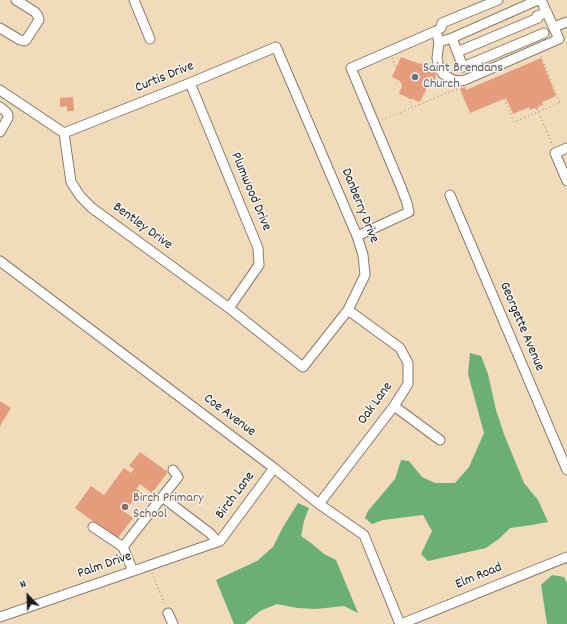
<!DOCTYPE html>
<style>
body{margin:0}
#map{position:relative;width:567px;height:624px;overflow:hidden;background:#f1dbba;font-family:Dekko,sans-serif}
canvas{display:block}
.north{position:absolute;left:8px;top:576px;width:40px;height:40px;-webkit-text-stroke:3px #f6f6f2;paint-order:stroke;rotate:337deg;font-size:11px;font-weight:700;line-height:16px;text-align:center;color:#1c1c1c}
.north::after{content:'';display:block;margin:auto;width:14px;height:18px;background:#1c1c1c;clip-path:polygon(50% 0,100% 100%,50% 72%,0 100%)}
</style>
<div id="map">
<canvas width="567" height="624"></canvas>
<div class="north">N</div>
</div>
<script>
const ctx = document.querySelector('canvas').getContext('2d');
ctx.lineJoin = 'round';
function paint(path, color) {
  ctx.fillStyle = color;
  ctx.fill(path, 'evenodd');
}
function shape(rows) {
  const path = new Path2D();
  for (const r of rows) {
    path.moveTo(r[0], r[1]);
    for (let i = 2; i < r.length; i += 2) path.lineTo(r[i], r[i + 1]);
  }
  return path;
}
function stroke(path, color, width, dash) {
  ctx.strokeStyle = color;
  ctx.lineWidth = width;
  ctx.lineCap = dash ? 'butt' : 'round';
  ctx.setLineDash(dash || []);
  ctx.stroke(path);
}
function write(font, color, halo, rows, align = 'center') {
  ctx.font = font + ' Dekko,sans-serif';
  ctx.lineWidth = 3;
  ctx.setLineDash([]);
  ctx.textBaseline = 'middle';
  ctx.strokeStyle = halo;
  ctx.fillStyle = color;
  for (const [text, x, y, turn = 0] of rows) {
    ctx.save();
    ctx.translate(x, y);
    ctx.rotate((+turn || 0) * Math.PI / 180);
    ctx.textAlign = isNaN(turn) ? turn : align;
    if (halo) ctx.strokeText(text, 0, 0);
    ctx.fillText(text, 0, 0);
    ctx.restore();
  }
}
paint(shape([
 [470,353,481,356,488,374,496,410,504,434,524,483,538,500,548,522,532,525,510,528,500,538,486,548,428,561,421,554,432,531,423,515,383,520,372,524,365,518,368,511,395,479,401,460,409,461,422,477,435,483,455,483,469,467,484,433,468,374],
 [298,503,309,508,304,521,301,536,311,543,324,554,336,560,358,613,344,606,316,609,297,608,277,604,260,611,245,624,234,624,216,580,257,561,273,547,283,527],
 [552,575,564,577,567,583,567,624,547,624,541,585]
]), '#6ab075');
paint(shape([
 [401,57,420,64,427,62,436,69,435,81,429,84,420,102,399,94,402,86,400,81,392,77],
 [541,58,556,96,542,102,543,105,539,106,537,109,534,108,530,110,529,107,513,114,506,98,470,113,460,89,465,87,466,90],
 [73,97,74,111,67,111,67,106,60,107,60,98],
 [0,401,11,408,0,426],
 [140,452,168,472,152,493,140,484,136,489,140,491,128,507,124,505,121,509,133,518,117,539,75,508,91,486,104,495,124,468,131,473,134,469,129,466]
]), '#e49c7c');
const minor = shape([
 [134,0,150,39],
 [554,27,567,22],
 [0,28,20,40,24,41,26,40,39,20,38,16,35,12,16,0],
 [436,31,441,28,442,23,498,0],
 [452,38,538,0],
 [439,42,452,38,463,67,544,33],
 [457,52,538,18,537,16,547,12],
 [190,83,258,248,259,265,229,308],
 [0,90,64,133,71,182,80,196,92,208,229,308,303,367,348,310,365,275,363,255,357,236,276,47,190,83,64,133],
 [0,107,6,112,8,115,8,118,0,132],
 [567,148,555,153,567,181],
 [450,195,567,470],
 [357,236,409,212,407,203,401,187,351,68,436,31,439,42,437,58,439,68,443,74,453,80,460,81,465,80,559,39,541,0],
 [0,261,274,468,319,504,364,535,400,624],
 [394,406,440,440],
 [173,470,178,477,162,497,211,534,217,542],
 [319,504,394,406,408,384,408,363,400,348,348,310],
 [93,527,123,547,133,571],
 [123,547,162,497],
 [168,613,173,624],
 [0,617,220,541,274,468],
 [401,624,567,557]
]);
stroke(minor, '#867c6b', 11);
stroke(shape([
 [392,58,396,68],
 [409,98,412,106],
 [504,99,514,122,560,103,541,56],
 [537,109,553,146],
 [382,120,457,89],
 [152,573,165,605]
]), '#867c6b', 1, [1, 3]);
stroke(minor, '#fff', 9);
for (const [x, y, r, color] of [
 [415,77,4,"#6b7280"],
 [125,507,4,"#8d6e63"]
]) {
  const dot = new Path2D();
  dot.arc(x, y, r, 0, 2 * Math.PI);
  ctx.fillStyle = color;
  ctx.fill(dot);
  stroke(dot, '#f6f6f2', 1.5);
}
write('14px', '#5b616d', '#f6f6f2', [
 ["Saint Brendans",423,69],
 ["Church",423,85]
], 'left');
write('14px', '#1c1c1c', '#f6f6f2', [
 ["Curtis Drive",165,78,-22],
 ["Plumwood Drive",250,192,67],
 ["Danberry Drive",359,206,68],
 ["Bentley Drive",142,227,36],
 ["Georgette Avenue",521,327,67],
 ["Oak Lane",376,404,-54],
 ["Coe Avenue",229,416,37],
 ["Birch Lane",236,496,-53],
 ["Palm Drive",105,566,-19],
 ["Elm Road",479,577,-22]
]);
write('14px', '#785e54', '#f6f6f2', [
 ["Birch Primary",133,499],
 ["School",133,515]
], 'left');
</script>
